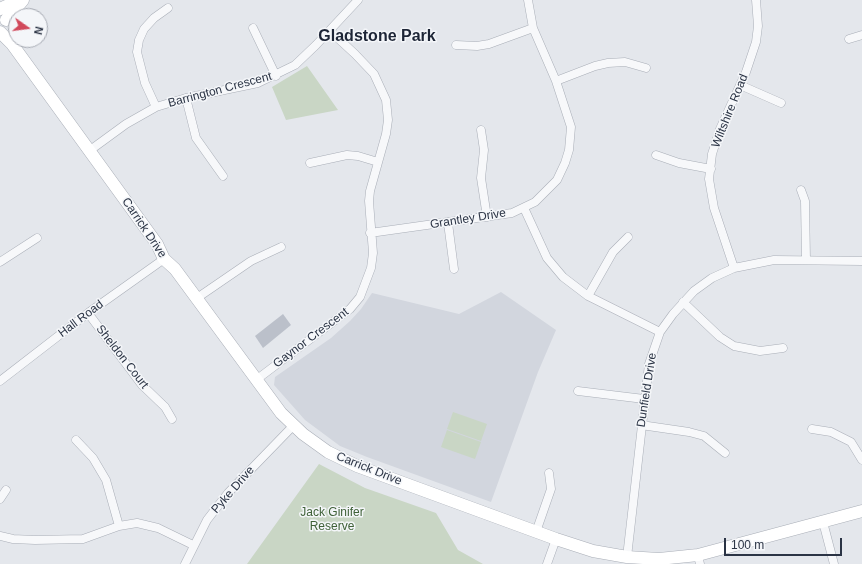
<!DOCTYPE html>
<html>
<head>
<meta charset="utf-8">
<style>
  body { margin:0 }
  #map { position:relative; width:862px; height:564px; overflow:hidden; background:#e4e7ec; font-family:Helvetica,sans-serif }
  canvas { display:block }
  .north { position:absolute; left:8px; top:8px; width:40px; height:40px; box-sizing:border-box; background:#f4f6f9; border:1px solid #a4a8b1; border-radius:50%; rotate:104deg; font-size:11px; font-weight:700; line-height:16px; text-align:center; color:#2b3445 }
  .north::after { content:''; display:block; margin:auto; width:14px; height:18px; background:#d1495b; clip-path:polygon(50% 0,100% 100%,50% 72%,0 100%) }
  .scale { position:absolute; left:724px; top:538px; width:118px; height:18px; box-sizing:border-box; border:2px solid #2b3445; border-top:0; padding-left:5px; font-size:12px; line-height:14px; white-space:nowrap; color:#2b3445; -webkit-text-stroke:3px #f4f6f9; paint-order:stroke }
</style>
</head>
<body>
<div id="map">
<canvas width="862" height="564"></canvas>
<div class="north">N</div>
<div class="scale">100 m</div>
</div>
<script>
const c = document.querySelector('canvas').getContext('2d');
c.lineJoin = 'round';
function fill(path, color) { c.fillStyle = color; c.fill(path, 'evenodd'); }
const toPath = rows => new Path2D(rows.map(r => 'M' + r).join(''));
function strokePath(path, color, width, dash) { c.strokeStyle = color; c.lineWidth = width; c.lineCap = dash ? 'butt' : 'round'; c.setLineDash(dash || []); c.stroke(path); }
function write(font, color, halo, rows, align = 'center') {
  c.font = font + ' Helvetica,sans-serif'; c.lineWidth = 3; c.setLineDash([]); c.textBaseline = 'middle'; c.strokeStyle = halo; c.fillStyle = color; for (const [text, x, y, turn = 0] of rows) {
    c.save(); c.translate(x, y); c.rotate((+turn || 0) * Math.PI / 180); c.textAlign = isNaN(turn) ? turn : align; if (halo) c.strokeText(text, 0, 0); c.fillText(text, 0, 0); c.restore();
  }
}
const built = toPath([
  [501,292,556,330,538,372,491,502,367,457,340,446,305,420,274,385,275,377,331,338,350,321,361,309,372,293,459,314]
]);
const green = toPath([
  [307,66,338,110,286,120,272,87],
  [453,412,487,424,481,441,447,429],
  [447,430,481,442,475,459,441,447],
  [319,464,365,488,436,513,458,550,483,564,247,564]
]);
const building = toPath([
  [283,314,291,325,263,348,255,336]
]);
const street = toPath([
  [253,28,276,76],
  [849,39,862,35],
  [456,45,477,46,489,44,533,28],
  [556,81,595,66,608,63,625,62,646,68],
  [740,85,781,103],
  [186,98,196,138,223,176],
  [156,107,145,83,137,52,139,40,144,29,154,18,168,8],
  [481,130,484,150,481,178,487,217],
  [89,151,126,124,156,107,186,98,258,83,295,65,316,45,358,0],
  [656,155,679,163,711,169],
  [310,163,347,155,358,156,378,162],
  [801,190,805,201,806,260],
  [524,208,547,258,563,277,588,296,660,332],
  [448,223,454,269],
  [370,233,512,213,535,202,557,180,565,163,569,150,571,127,556,81,533,28,528,0],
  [0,262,37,238],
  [734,268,714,208,709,179,712,154,720,129,746,72,756,42,758,26,756,0],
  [588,296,613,252,628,237],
  [197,298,251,261,281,247],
  [683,302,720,337,734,346,760,351,783,348],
  [88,313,142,385,165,407,172,419],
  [256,380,350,309,360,297,371,268,373,253,369,201,370,191,386,134,388,120,386,100,374,74,355,54,330,31],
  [0,381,88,313,164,259],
  [578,391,644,399],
  [641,425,689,432,704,436,725,453],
  [812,429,831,432,851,442,862,460],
  [76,440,93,458,106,480,119,526],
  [0,499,6,490],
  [823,522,834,564],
  [536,532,551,489,549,473],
  [0,536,13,539,35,540,83,539,119,526,137,523,158,528,193,545],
  [698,555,700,564],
  [627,557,649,364,660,332,673,314,694,291,712,278,734,268,774,260,862,261],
  [185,564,207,520,228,493,293,426],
  [547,564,556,539]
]);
const secondary = toPath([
  [0,9,19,0],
  [6,20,23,0],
  [0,32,12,44,157,244,164,259,175,269,281,413,303,434,328,452,357,466,556,539,593,551,627,557,659,559,698,555,862,511]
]);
const streetNames = [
  ["Barrington Crescent",220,90,-15],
  ["Wiltshire Road",730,111,-68],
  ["Grantley Drive",468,219,-9],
  ["Carrick Drive",144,228,56],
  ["Hall Road",81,319,-37],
  ["Gaynor Crescent",311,338,-37],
  ["Sheldon Court",122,357,52],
  ["Dunfield Drive",647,390,-81],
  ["Carrick Drive",369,469,22],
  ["Pyke Drive",233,490,-49]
];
const parkNames = [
  ["Jack Ginifer",332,513],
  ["Reserve",332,527]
];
const districtNames = [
  ["Gladstone Park",377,37]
];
fill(built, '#d2d6de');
fill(green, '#c9d6c5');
fill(building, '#bbc0ca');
strokePath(street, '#a9aeb7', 9);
strokePath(secondary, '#a9aeb7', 13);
strokePath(street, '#f7f8fa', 8);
strokePath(secondary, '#fff', 12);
write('12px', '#2b3445', '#f4f6f9', streetNames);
write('12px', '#3f6138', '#f4f6f9', parkNames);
write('bold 16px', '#1d2536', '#f4f6f9', districtNames);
</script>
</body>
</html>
